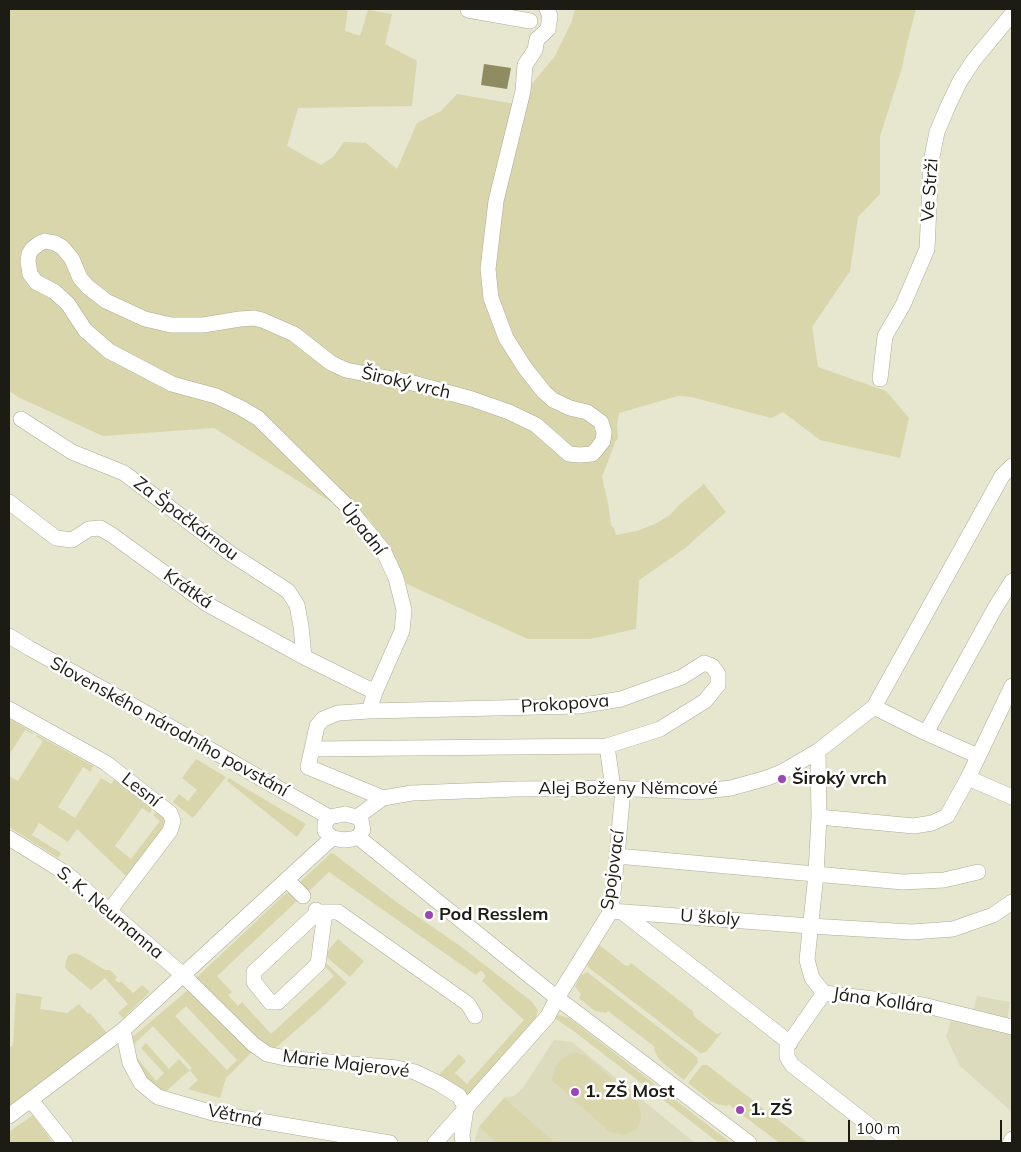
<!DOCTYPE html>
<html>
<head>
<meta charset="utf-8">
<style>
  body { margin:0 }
  #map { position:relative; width:1021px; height:1152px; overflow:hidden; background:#e7e6ce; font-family:Mulish,sans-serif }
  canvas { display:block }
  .frame { position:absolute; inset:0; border:10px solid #1d1c14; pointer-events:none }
  .scale { position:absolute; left:848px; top:1120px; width:154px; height:22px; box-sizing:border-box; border:2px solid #1d1c14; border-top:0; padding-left:6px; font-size:15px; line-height:18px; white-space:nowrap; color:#1d1c14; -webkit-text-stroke:4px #fff; paint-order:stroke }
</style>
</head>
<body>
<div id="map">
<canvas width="1021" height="1152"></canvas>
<div class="frame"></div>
<div class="scale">100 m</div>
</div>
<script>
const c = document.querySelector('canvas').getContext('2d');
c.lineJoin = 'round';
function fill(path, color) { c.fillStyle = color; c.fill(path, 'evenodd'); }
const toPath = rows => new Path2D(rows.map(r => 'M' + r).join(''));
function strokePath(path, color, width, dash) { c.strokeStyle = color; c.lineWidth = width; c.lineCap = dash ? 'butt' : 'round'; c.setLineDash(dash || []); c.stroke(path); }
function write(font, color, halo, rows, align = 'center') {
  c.font = font + ' Mulish,sans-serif'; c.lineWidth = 5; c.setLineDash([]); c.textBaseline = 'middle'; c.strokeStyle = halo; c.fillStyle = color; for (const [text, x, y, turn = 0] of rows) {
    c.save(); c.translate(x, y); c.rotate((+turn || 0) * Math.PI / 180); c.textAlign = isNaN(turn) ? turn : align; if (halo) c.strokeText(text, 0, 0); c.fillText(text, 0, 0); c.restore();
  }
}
const built = toPath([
  [977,996,1010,1002,1007,1021,1012,1023,1012,1112,960,1066,946,1036,955,1009,973,1011],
  [554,1040,572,1042,695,1143,474,1143,479,1127,504,1098,514,1096,523,1088]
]);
const green = toPath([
  [9,9,348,9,345,31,360,36,368,10,392,14,385,44,417,61,412,106,298,108,287,146,321,165,333,157,344,142,366,143,397,169,417,123,441,111,457,94,515,104,555,56,572,21,575,9,916,9,907,43,902,68,880,136,880,194,858,217,850,271,812,327,818,367,886,391,909,418,900,458,820,440,783,412,771,418,692,397,678,396,619,413,617,425,618,439,616,440,602,477,608,503,611,525,614,528,616,535,637,531,655,524,670,515,679,505,704,484,726,512,684,549,639,580,636,629,590,639,528,639,407,584,391,550,369,519,328,500,214,428,103,436,20,398,9,391],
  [9,718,33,733,33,734,25,730,9,755],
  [37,735,93,766,91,772,83,767,58,807,75,818,101,778,111,784,115,779,152,808,150,813,142,808,115,846,131,859,160,821,153,815,155,813,157,812,163,816,166,821,164,827,127,877,77,829,68,842,39,823,32,835,61,853,58,858,9,827,9,776,18,781,43,741,36,736],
  [196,759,226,777,193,818,173,802,179,794,188,801,197,790,182,778],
  [229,778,245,788,306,824,297,837,227,781],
  [331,853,334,854,395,901,463,948,531,1001,538,1010,536,1018,468,1097,436,1078,459,1054,466,1061,455,1073,467,1084,524,1020,482,981,486,976,482,971,480,971,476,975,329,872,308,892,300,882],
  [291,891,299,899,217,976,232,992,228,995,238,1006,242,1002,271,1034,334,976,323,964,325,962,347,983,318,1011,272,1051,194,980,283,896],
  [338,939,364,961,350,977,324,955],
  [598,944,626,966,630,965,631,963,694,1012,693,1014,695,1017,714,1032,717,1034,722,1032,706,1052,700,1053,588,967,586,962],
  [74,953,80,955,105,970,110,970,117,977,115,980,119,983,121,981,133,993,142,985,150,992,123,1018,118,1013,128,1004,105,978,91,990,68,971,65,967,66,961,68,956],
  [587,972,697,1057,698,1062,684,1080,664,1064,658,1058,654,1049,655,1047,608,1011,606,1013,595,1011,579,998,581,994,575,987,580,976],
  [188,990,255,1053,251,1053,226,1078,220,1098,188,1089,198,1080,190,1070,163,1094,162,1094,149,1085,140,1075,133,1064,129,1045,129,1040],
  [186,1006,237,1060,227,1070,175,1016],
  [153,1026,192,1068,189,1070,179,1059,169,1069,146,1043,141,1048,164,1073,156,1081,133,1053,133,1045],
  [16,993,42,997,40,1009,67,1013,79,1004,88,1014,90,1013,107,1033,78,1057,9,1107,9,1048,13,1045],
  [559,1015,569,1018,731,1143,719,1143,575,1032,553,1017],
  [577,1053,585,1055,637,1101,641,1113,640,1122,636,1130,624,1135,610,1132,552,1080,555,1068,561,1060,569,1054],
  [702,1065,707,1065,808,1143,776,1143,777,1141,728,1104,727,1106,717,1104,711,1101,688,1083],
  [504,1098,555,1143,498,1143,479,1127],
  [33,1115,53,1143,9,1143,9,1132]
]);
const water = toPath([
  [484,64,511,68,507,89,481,85]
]);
const minor = toPath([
  [468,10,530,21],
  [880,379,885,336,903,305,927,249,931,162,937,132,948,106,960,81,974,60,1012,14],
  [21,419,72,452,124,473,231,554,288,591,297,605,301,626,304,657],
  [9,502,56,538,72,540,89,529,100,528,112,535,207,604,304,657,375,692],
  [9,636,29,648,116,696,329,817],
  [874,707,926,733,978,756],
  [9,709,106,763,170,813,173,821,170,831,110,910],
  [369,711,375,692,402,631,404,610,396,578,383,550,346,505,258,418,241,408,216,396,172,384,109,351,85,330,68,304,55,292,36,282,30,274,28,261,29,254,32,249,40,243,45,241,55,243,62,247,72,259,80,278,88,287,106,301,145,319,171,325,203,325,240,319,254,318,262,320,294,334,331,363,346,370,413,383,472,399,509,412,536,425,569,454,580,455,592,454,596,450,603,441,604,432,601,422,587,412,570,408,553,400,544,392,525,368,506,338,491,298,488,269,496,201,523,91,525,65,535,50,537,39,542,35,548,29,550,16,547,9],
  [926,733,995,608,1012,581],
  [607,746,613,788],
  [312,749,607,746,660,729,705,701,718,685,718,674,712,666,704,663,682,677,621,699,579,706,369,711,338,713,323,719,317,726,312,749,308,767,383,798],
  [818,751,819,817,816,874,807,960,812,978,824,993,923,1005,1012,1027],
  [968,778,1012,797],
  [345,814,357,817,361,820,363,830,358,837,352,839,344,840,332,838,325,831,325,824,329,817,345,814],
  [357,817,383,798,412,793,516,789,613,788,697,792,731,788,767,778,782,772,818,751,874,707,1002,476,1012,466],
  [819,817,914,826,932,823,947,816,968,778,1012,686],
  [358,837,557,998,749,1143],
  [9,838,67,874,183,975,253,1044,267,1054,285,1058,397,1068,415,1072,438,1083,459,1096,466,1109],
  [617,856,903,882,944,880,978,872],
  [287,880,303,896],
  [316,910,318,912,338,912,468,1004,475,1016],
  [611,911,810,926,912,932,953,929,993,915,1012,902],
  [318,912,254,972,254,982,270,1002,278,1002,318,964,325,912],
  [622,912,790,1043],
  [824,993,787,1046,787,1057,792,1065,892,1143],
  [123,1030,130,1063,141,1083,158,1097,213,1113,390,1143],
  [31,1100,65,1143],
  [9,1116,123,1030,332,838],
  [435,1143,548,1016,557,998,611,911,617,856,623,789],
  [463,1143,462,1135,466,1109],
  [1010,1143,1012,1139]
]);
const markers = [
  [782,779,5,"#9a46b4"],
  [429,915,5,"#9a46b4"],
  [575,1092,5,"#9a46b4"],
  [740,1110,5,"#9a46b4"]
];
const streetNames = [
  ["Ve Strži",930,190,-86],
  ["Široký vrch",406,383,13],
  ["Za Špačkárnou",186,519,37],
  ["Úpadní",363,529,52],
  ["Krátká",188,589,35],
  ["Prokopova",565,704,-4],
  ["Slovenského národního povstání",169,727,29],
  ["Alej Boženy Němcové",628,789],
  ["Lesní",141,790,38],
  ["Spojovací",613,870,-82],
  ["S. K. Neumanna",110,913,40],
  ["U školy",710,918,4],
  ["Jána Kollára",883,1001,8],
  ["Marie Majerové",346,1064,7],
  ["Větrná",235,1116,11]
];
const poiNames = [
  ["Široký vrch",792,779],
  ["Pod Resslem",439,915],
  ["1. ZŠ Most",585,1092],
  ["1. ZŠ",750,1110]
];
fill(built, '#dddbbd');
fill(green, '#d9d6ab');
fill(water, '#908c62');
strokePath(minor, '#adac96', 16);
strokePath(minor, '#fff', 15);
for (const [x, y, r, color] of markers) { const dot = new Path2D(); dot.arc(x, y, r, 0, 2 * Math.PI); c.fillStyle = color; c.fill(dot); strokePath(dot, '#fff', 2); }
write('18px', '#1d1c14', '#fff', streetNames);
write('bold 18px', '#1d1c14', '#fff', poiNames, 'left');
</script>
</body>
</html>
